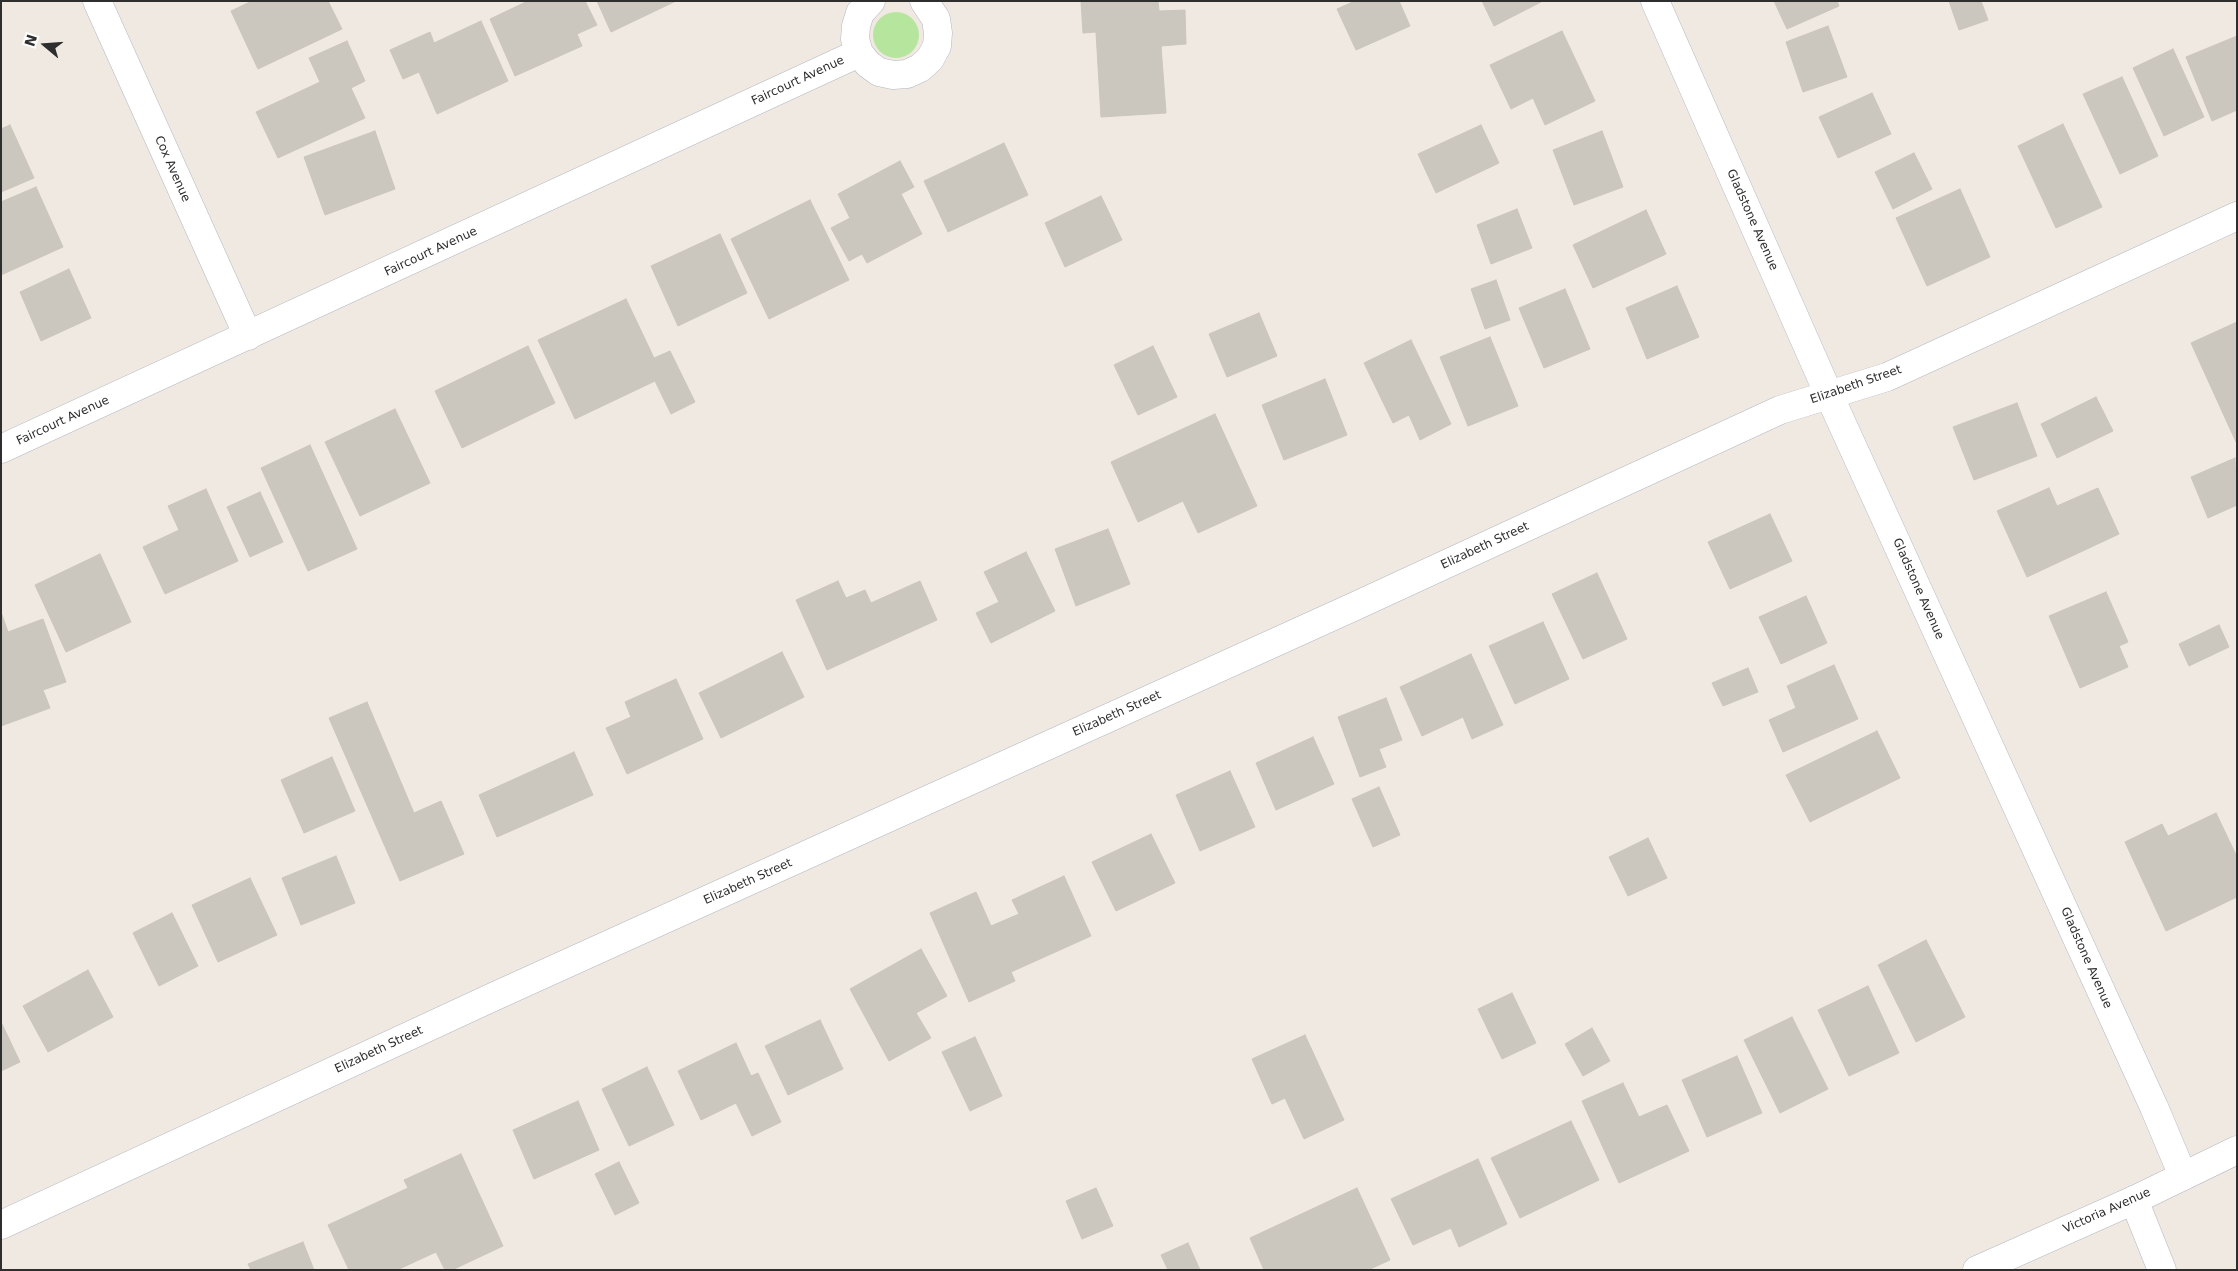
<!DOCTYPE html>
<html>
<head>
<meta charset="utf-8">
<style>
  body { margin:0 }
  #map { position:relative; width:2238px; height:1271px; overflow:hidden; background:#efe9e1; font-family:"DejaVu Sans",sans-serif }
  canvas { display:block }
  .frame { position:absolute; inset:0; border:2px solid #2e2e2e; pointer-events:none }
  .north { position:absolute; left:20px; top:20px; width:50px; height:50px; -webkit-text-stroke:4px #fff; paint-order:stroke; rotate:288deg; font-size:14px; font-weight:700; line-height:20px; text-align:center; color:#2e2e2e }
  .north::after { content:''; display:block; margin:auto; width:18px; height:22px; background:#2e2e2e; clip-path:polygon(50% 0,100% 100%,50% 72%,0 100%) }
</style>
</head>
<body>
<div id="map">
<canvas width="2238" height="1271"></canvas>
<div class="frame"></div>
<div class="north">N</div>
</div>
<script>
const c = document.querySelector('canvas').getContext('2d');
c.lineJoin = 'round';
function fill(path, color) { c.fillStyle = color; c.fill(path, 'evenodd'); }
const toPath = rows => new Path2D(rows.map(r => 'M' + r).join(''));
function strokePath(path, color, width, dash) { c.strokeStyle = color; c.lineWidth = width; c.lineCap = dash ? 'butt' : 'round'; c.setLineDash(dash || []); c.stroke(path); }
function write(font, color, halo, rows, align = 'center') {
  c.font = font + ' "DejaVu Sans",sans-serif'; c.lineWidth = 5; c.setLineDash([]); c.textBaseline = 'middle'; c.strokeStyle = halo; c.fillStyle = color; for (const [text, x, y, turn = 0] of rows) {
    c.save(); c.translate(x, y); c.rotate((+turn || 0) * Math.PI / 180); c.textAlign = isNaN(turn) ? turn : align; if (halo) c.strokeText(text, 0, 0); c.fillText(text, 0, 0); c.restore();
  }
}
const green = toPath([
  '873 35a23 23 0 1 1 46 0a23 23 0 1 1-46 0Z'
]);
const building = toPath([
  [252,1,328,1,342,29,258,69,231,11,252,1],
  [528,1,585,1,597,25,577,34,582,46,515,76,490,19,528,1],
  [597,1,676,1,611,32,597,1],
  [1081,1,1158,1,1159,11,1185,10,1186,44,1161,46,1166,113,1101,117,1096,32,1083,33,1081,1],
  [1355,1,1399,1,1410,26,1356,50,1337,9,1355,1],
  [1482,1,1541,1,1541,2,1494,26,1482,1],
  [1774,1,1837,1,1839,6,1787,29,1774,1],
  [1949,1,1981,1,1988,20,1959,30,1949,1],
  [481,21,508,81,437,114,419,72,403,79,390,50,430,32,434,43,481,21],
  [1828,26,1847,77,1803,92,1786,42,1828,26],
  [1562,31,1595,101,1545,125,1533,98,1511,109,1490,65,1562,31],
  [2237,36,2237,110,2212,121,2186,57,2237,36],
  [347,41,365,81,351,88,365,118,278,158,256,112,320,82,309,58,347,41],
  [2173,49,2204,117,2164,136,2133,68,2173,49],
  [2122,77,2158,156,2120,174,2083,94,2122,77],
  [1872,93,1891,134,1838,158,1819,117,1872,93],
  [2063,124,2102,207,2056,228,2018,146,2063,124],
  [10,125,34,178,1,192,1,129,10,125],
  [1481,125,1499,163,1436,193,1418,154,1481,125],
  [375,131,395,189,325,215,304,157,375,131],
  [1602,131,1623,187,1574,205,1553,150,1602,131],
  [1004,143,1028,195,948,232,924,181,1004,143],
  [1914,153,1932,189,1893,209,1875,172,1914,153],
  [900,161,914,187,901,194,922,234,867,263,862,254,849,261,831,228,850,218,838,194,900,161],
  [36,187,63,247,1,275,1,202,36,187],
  [1960,189,1990,257,1927,286,1896,218,1960,189],
  [1101,196,1122,240,1065,267,1045,223,1101,196],
  [810,200,849,280,769,319,731,239,810,200],
  [1517,209,1532,248,1491,264,1477,225,1517,209],
  [1646,210,1666,254,1593,288,1573,245,1646,210],
  [720,234,747,293,678,326,651,266,720,234],
  [69,269,91,318,41,341,20,292,69,269],
  [1496,280,1510,320,1485,329,1471,289,1496,280],
  [1677,286,1699,337,1647,359,1626,308,1677,286],
  [1565,289,1590,349,1544,368,1519,308,1565,289],
  [626,299,654,358,670,351,695,402,671,414,655,381,575,419,538,340,626,299],
  [1259,313,1277,356,1227,377,1209,334,1259,313],
  [2237,322,2237,442,2236,442,2191,343,2237,322],
  [1490,337,1518,406,1468,426,1440,357,1490,337],
  [1411,340,1451,424,1420,440,1409,415,1393,423,1364,363,1411,340],
  [528,346,555,403,462,448,435,391,528,346],
  [1153,346,1177,397,1138,415,1114,365,1153,346],
  [1325,379,1347,435,1284,460,1262,405,1325,379],
  [2096,397,2113,431,2057,458,2041,424,2096,397],
  [2017,403,2037,456,1974,480,1953,427,2017,403],
  [395,409,430,483,360,516,325,442,395,409],
  [1215,414,1257,506,1198,533,1183,501,1138,522,1111,462,1215,414],
  [310,445,357,549,308,571,261,468,310,445],
  [2235,458,2237,505,2208,518,2191,477,2235,458],
  [2049,488,2057,506,2098,488,2119,534,2027,577,1997,511,2049,488],
  [206,489,238,561,165,594,143,547,179,530,168,506,206,489],
  [260,492,283,542,250,557,227,507,260,492],
  [1770,514,1792,561,1730,589,1708,542,1770,514],
  [1108,529,1130,584,1076,606,1055,549,1108,529],
  [1026,552,1055,611,991,643,976,613,999,602,984,572,1026,552],
  [100,554,131,622,66,652,35,585,100,554],
  [1597,573,1627,639,1583,659,1552,594,1597,573],
  [838,581,846,598,865,590,871,603,920,581,937,620,827,670,796,600,838,581],
  [2106,592,2128,642,2119,646,2128,667,2080,688,2049,616,2106,592],
  [1806,596,1827,643,1781,664,1759,617,1806,596],
  [1,612,8,632,43,619,66,682,43,690,50,708,1,726,1,612],
  [1543,622,1569,679,1515,704,1489,646,1543,622],
  [2219,625,2229,647,2189,666,2179,644,2219,625],
  [782,652,804,697,721,738,699,693,782,652],
  [1471,654,1503,725,1472,739,1463,717,1422,736,1400,687,1471,654],
  [1834,665,1858,719,1783,752,1769,720,1796,708,1787,686,1834,665],
  [1748,668,1758,692,1723,706,1712,683,1748,668],
  [676,679,703,739,627,774,606,728,631,717,625,702,676,679],
  [1386,698,1402,740,1379,749,1386,767,1360,777,1338,717,1386,698],
  [367,702,414,813,441,801,464,854,400,881,329,718,367,702],
  [1877,731,1900,778,1810,822,1786,775,1877,731],
  [1313,737,1334,784,1276,810,1256,763,1313,737],
  [574,752,593,795,497,837,479,795,574,752],
  [332,757,355,811,304,833,281,780,332,757],
  [1230,771,1255,827,1200,851,1176,795,1230,771],
  [1379,787,1400,835,1373,847,1352,799,1379,787],
  [2216,813,2237,857,2237,897,2166,931,2125,842,2162,824,2168,836,2216,813],
  [1151,834,1175,883,1116,911,1092,862,1151,834],
  [1648,838,1667,878,1628,896,1609,857,1648,838],
  [336,856,355,903,301,925,282,878,336,856],
  [1064,876,1091,936,1011,972,1015,981,969,1002,930,913,976,892,991,926,1019,914,1012,900,1064,876],
  [250,878,277,935,218,962,192,905,250,878],
  [172,913,198,966,159,986,133,933,172,913],
  [1926,940,1965,1017,1916,1042,1878,965,1926,940],
  [921,949,947,996,916,1013,931,1038,889,1061,850,989,921,949],
  [88,970,113,1017,48,1052,23,1006,88,970],
  [1868,986,1899,1053,1849,1076,1818,1010,1868,986],
  [1512,993,1536,1043,1502,1059,1478,1009,1512,993],
  [1792,1017,1828,1089,1780,1113,1744,1040,1792,1017],
  [820,1020,843,1069,788,1095,765,1046,820,1020],
  [1,1022,20,1062,1,1071,1,1022],
  [1592,1028,1610,1061,1583,1076,1565,1044,1592,1028],
  [1305,1035,1344,1120,1304,1139,1285,1098,1272,1104,1252,1059,1305,1035],
  [975,1037,1002,1096,970,1111,942,1052,975,1037],
  [736,1043,751,1076,758,1073,781,1122,752,1136,736,1103,701,1120,678,1071,736,1043],
  [1737,1056,1762,1113,1707,1137,1682,1080,1737,1056],
  [647,1067,674,1125,629,1146,602,1089,647,1067],
  [1623,1083,1639,1117,1667,1105,1689,1151,1619,1183,1582,1101,1623,1083],
  [578,1101,599,1150,534,1179,513,1130,578,1101],
  [1571,1121,1599,1180,1520,1218,1491,1158,1571,1121],
  [461,1154,503,1246,452,1270,445,1270,436,1252,397,1270,349,1270,328,1225,408,1188,404,1180,461,1154],
  [1478,1159,1507,1224,1459,1247,1451,1228,1413,1245,1391,1199,1478,1159],
  [619,1162,639,1203,615,1215,595,1174,619,1162],
  [1096,1188,1113,1226,1082,1239,1066,1201,1096,1188],
  [1357,1188,1390,1260,1368,1270,1264,1270,1250,1238,1357,1188],
  [303,1242,314,1270,251,1270,248,1264,303,1242],
  [1188,1243,1200,1270,1168,1270,1161,1255,1188,1243]
]);
const street = toPath([
  [97,1,248,336],
  [871,1,860,13,856,26,855,39,859,53,868,64,879,72,893,75,907,74,920,68,930,59,937,46,938,33,936,19,924,1],
  [1655,1,1829,395,2154,1107,2183,1176],
  [1,449,859,53],
  [2134,1200,2162,1270],
  [1,1225,493,997,1351,608,1780,410,1887,377,2237,216]
]);
const secondary = toPath([
  [1977,1270,2134,1200,2237,1150]
]);
const streetNames = [
  ["Faircourt Avenue",798,81,-25],
  ["Cox Avenue",172,169,66],
  ["Gladstone Avenue",1752,220,66],
  ["Faircourt Avenue",431,252,-25],
  ["Elizabeth Street",1856,385,-19],
  ["Faircourt Avenue",63,421,-25],
  ["Elizabeth Street",1485,546,-25],
  ["Gladstone Avenue",1918,589,66],
  ["Elizabeth Street",1117,714,-24],
  ["Elizabeth Street",748,882,-24],
  ["Gladstone Avenue",2086,958,66],
  ["Elizabeth Street",379,1050,-25],
  ["Victoria Avenue",2107,1211,-24]
];
fill(green, '#b6e59e');
fill(building, '#cbc7bf');
strokePath(building, '#cbc5ba', 1);
strokePath(street, '#b4b7c1', 29);
strokePath(secondary, '#b4b7c1', 29);
strokePath(street, '#fff', 28);
strokePath(secondary, '#fff', 28);
write('12px', '#2e2e2e', '#fff', streetNames);
</script>
</body>
</html>
